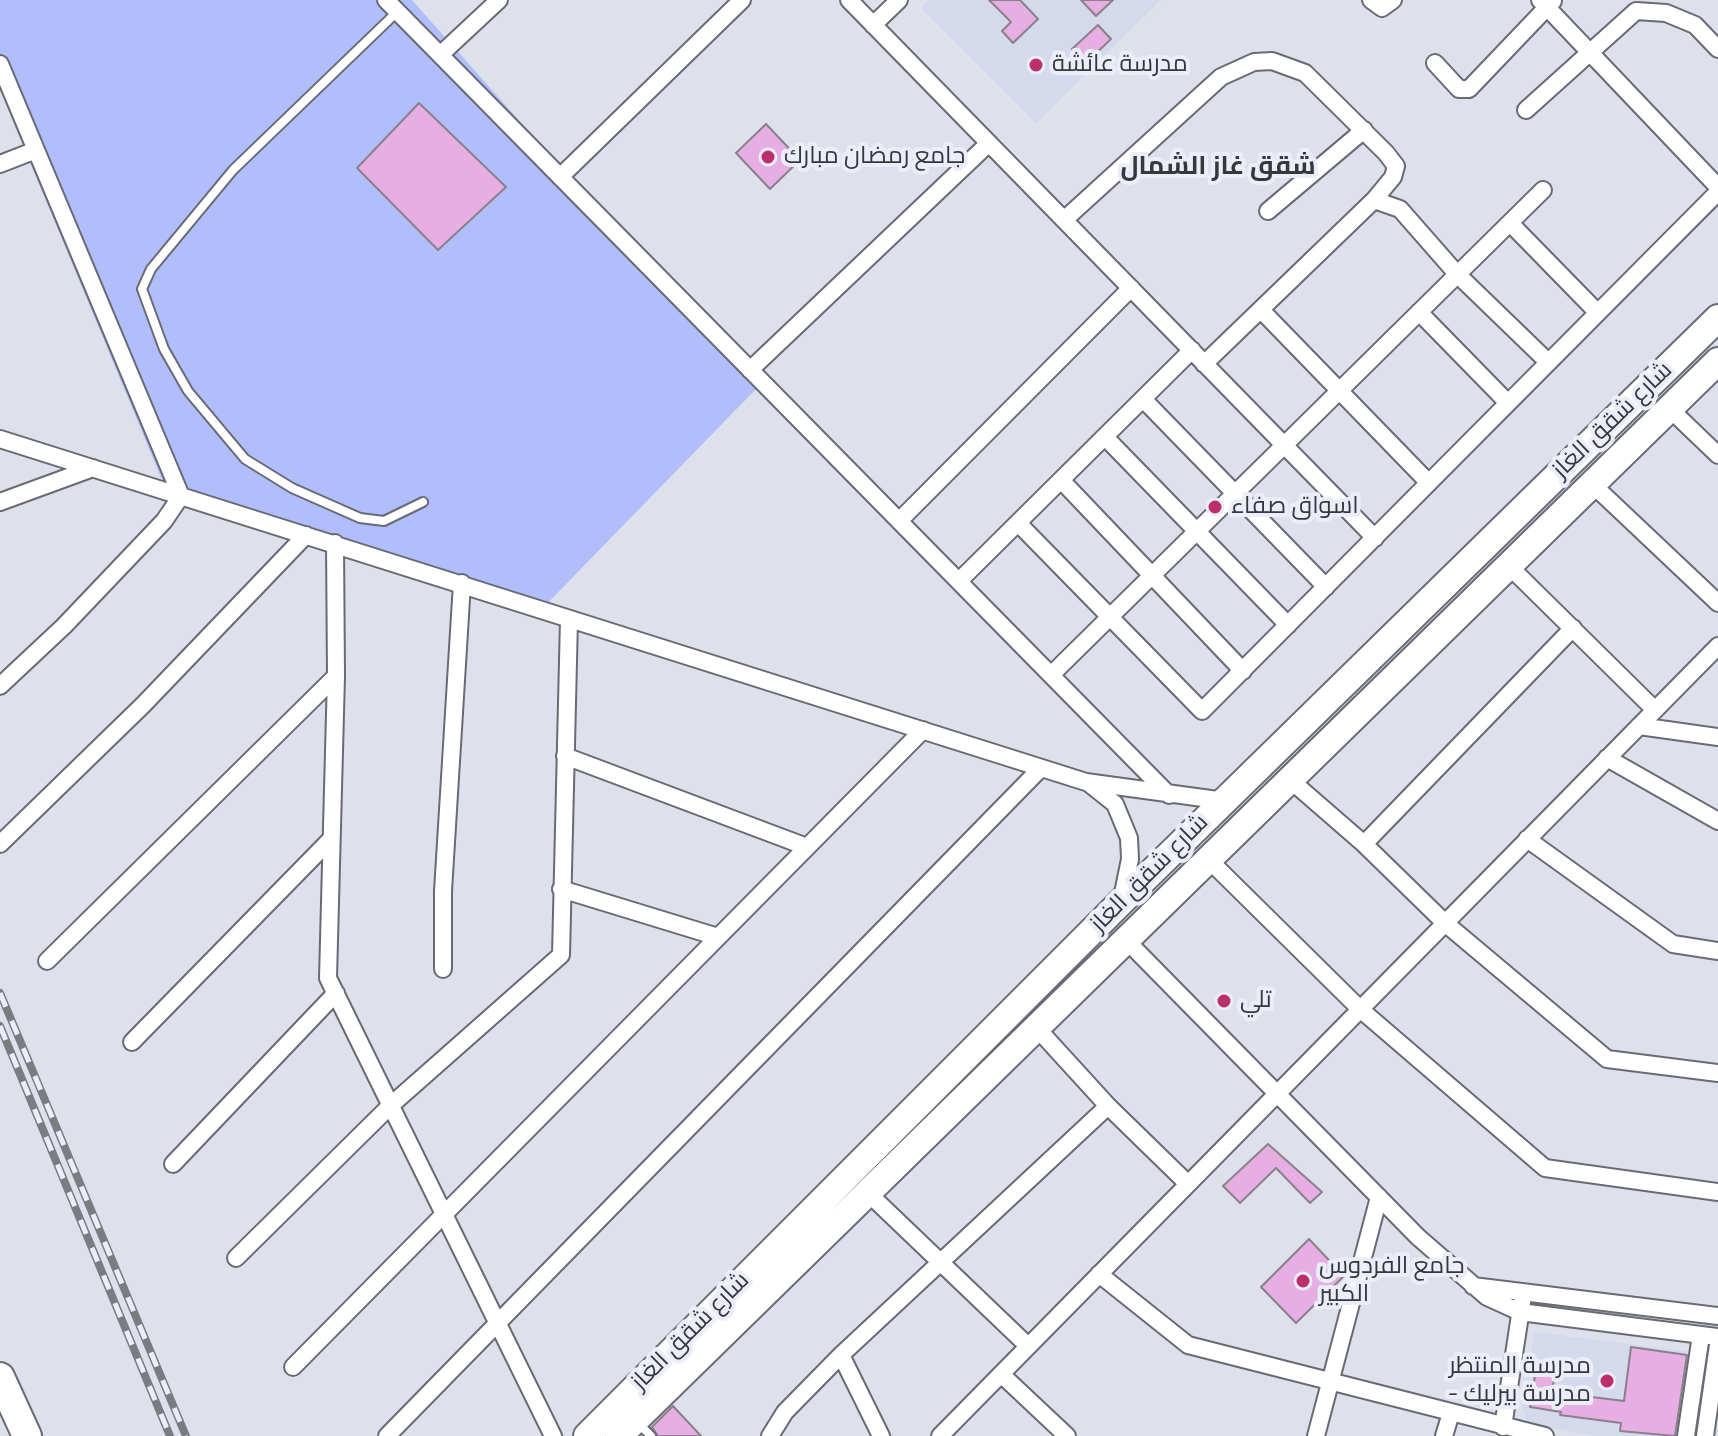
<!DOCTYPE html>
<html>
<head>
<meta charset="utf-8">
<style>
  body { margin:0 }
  canvas { display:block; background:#dee1eb }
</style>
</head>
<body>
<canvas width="1718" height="1436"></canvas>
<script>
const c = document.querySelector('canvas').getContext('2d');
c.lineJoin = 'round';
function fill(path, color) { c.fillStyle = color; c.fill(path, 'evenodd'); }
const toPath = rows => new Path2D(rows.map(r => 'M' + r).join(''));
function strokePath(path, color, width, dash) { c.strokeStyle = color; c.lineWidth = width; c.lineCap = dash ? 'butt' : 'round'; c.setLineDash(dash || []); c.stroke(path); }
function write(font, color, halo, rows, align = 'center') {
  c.font = font + ' "Titillium Web",Cairo,sans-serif'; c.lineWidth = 8; c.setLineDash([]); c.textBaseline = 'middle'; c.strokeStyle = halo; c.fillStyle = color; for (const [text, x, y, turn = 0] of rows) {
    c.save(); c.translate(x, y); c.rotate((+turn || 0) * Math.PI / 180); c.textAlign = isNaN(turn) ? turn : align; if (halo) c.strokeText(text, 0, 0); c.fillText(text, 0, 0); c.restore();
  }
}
const built = toPath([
  [929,0,1161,0,1036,123,921,8],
  [1534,1332,1691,1352,1679,1436,1594,1436,1528,1423,1523,1410]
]);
const green = toPath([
  [0,0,412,0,757,388,535,616,172,504,0,90]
]);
const building = toPath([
  [989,0,1020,0,1038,19,1013,43,1002,31,1011,22,989,0],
  [1081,0,1113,0,1096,16,1081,0],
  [1098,25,1111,39,1086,63,1072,49,1098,25],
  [419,103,506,187,438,250,357,168,419,103],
  [766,124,800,160,770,189,736,153,766,124],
  [1268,1144,1322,1192,1310,1203,1276,1168,1240,1203,1223,1186,1268,1144],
  [1309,1239,1344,1276,1296,1323,1261,1287,1309,1239],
  [1631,1347,1687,1355,1675,1436,1620,1431,1621,1423,1560,1415,1561,1412,1530,1407,1536,1369,1555,1373,1552,1392,1624,1401,1631,1347],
  [673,1406,701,1436,658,1436,652,1427,673,1406]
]);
const service = toPath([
  [397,12,233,170,151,269,142,289,164,349,188,391,245,459,292,488,360,518,384,521,423,502],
  [638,1423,651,1436]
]);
const minor = toPath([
  [386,0,1169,795],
  [849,0,1375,538],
  [1371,0,1382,8,1393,0],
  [1540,0,1718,187],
  [873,25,899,0],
  [440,55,499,0],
  [1435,63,1459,89,1469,89,1553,1],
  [0,64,181,496,164,521,64,626,0,686],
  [1526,110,1636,11,1666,13,1695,25,1718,49],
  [0,164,36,150],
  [560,177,742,0],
  [1268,211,1364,130],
  [1064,220,1221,77,1254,62,1272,61,1305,73,1386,153,1396,166,1393,177,1374,200],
  [1510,223,1597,312],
  [1262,311,1429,483],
  [1419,312,1508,403],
  [1204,364,1374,200,1400,209,1457,274,1548,362],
  [750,370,989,143],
  [1143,399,1326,587],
  [1670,409,1718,455],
  [1105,437,1288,625],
  [0,439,1086,782,1225,801],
  [1061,480,1243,671],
  [1591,483,1718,603],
  [0,502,93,468],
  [899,521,1131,288],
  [1018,523,1202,711,1718,192],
  [335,543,336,676,328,978,553,1436],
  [1507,564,1655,710],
  [959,581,1192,350],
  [1573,628,1364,844,1445,923,1607,1059,1718,1073],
  [1051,675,1543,190],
  [1639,726,1718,737],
  [565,756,807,847],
  [1607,758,1718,821],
  [1288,778,1364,844],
  [1091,785,1115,804,1129,838,1130,859,1122,898],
  [1527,839,1673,944,1718,951],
  [0,844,143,705,306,535],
  [1207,858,1360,1009,1545,1168,1718,1192],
  [561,889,718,937],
  [1124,938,1418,1237,1487,1297,1520,1312,1718,1337],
  [47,961,336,676],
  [443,969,443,891,462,583],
  [1035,1026,1108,1106,1188,1184],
  [132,1042,329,841],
  [173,1164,336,993],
  [866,1191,1028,1346],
  [236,1258,390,1106,561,955,569,619],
  [1099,1274,1188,1345,1545,1436],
  [1473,1286,1718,1316],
  [293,1367,923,730],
  [1001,1374,1067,1436],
  [1503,1427,1522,1302],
  [387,1436,1041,768],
  [770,1436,785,1412,841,1355],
  [881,1436,841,1355,1108,1106],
  [940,1436,1718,646],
  [1316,1436,1379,1197],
  [1444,1436,1451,1413],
  [1686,1436,1701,1335],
  [1705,1436,1718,1345]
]);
const primary = toPath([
  [587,1436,1121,902,1718,318],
  [619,1436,1718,361]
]);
const trunk = toPath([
  [0,1377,27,1436]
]);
const rail = toPath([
  [0,993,186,1436],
  [0,1026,170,1436]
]);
const markers = [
  [1036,65,8,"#bb306b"],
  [768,157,8,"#bb306b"],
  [1215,507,8,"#bb306b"],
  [1224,1001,8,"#bb306b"],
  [1303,1281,8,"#bb306b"],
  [1607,1381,8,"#bb306b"]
];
const poiNames = [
  ["مدرسة عائشة",1052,65],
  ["جامع رمضان مبارك",784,157],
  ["اسواق صفاء",1231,507],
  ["تلي",1240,1001],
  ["جامع الفردوس",1319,1267],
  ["الكبير",1319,1295],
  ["مدرسة المنتظر",1591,1367,"right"],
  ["- مدرسة بيرليك",1591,1395,"right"]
];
const streetNames = [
  ["شارع شقق الغاز",1613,421,-44],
  ["شارع شقق الغاز",1150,874,-45],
  ["شارع شقق الغاز",691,1332,-45]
];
const neighbourhoodNames = [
  ["شقق غاز الشمال",1218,168]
];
fill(built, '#d4d9eb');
fill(green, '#b1befc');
fill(building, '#e6aee3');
strokePath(building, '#8a8189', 2);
strokePath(service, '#686a74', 12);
strokePath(minor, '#686a74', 20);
strokePath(primary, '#686a74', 30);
strokePath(trunk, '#686a74', 32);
strokePath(service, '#fff', 8);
strokePath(minor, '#fff', 16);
strokePath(primary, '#fff', 26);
strokePath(trunk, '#fff', 28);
strokePath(rail, '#7a7c82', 8);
strokePath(rail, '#ebeef9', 5, [15]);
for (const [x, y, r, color] of markers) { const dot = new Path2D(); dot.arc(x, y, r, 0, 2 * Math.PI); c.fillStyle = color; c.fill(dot); strokePath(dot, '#ebeef9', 3); }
write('24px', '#37383c', '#ebeef9', poiNames, 'left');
write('24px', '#37383c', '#ebeef9', streetNames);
write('bold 26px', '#37383c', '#ebeef9', neighbourhoodNames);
</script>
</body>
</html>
